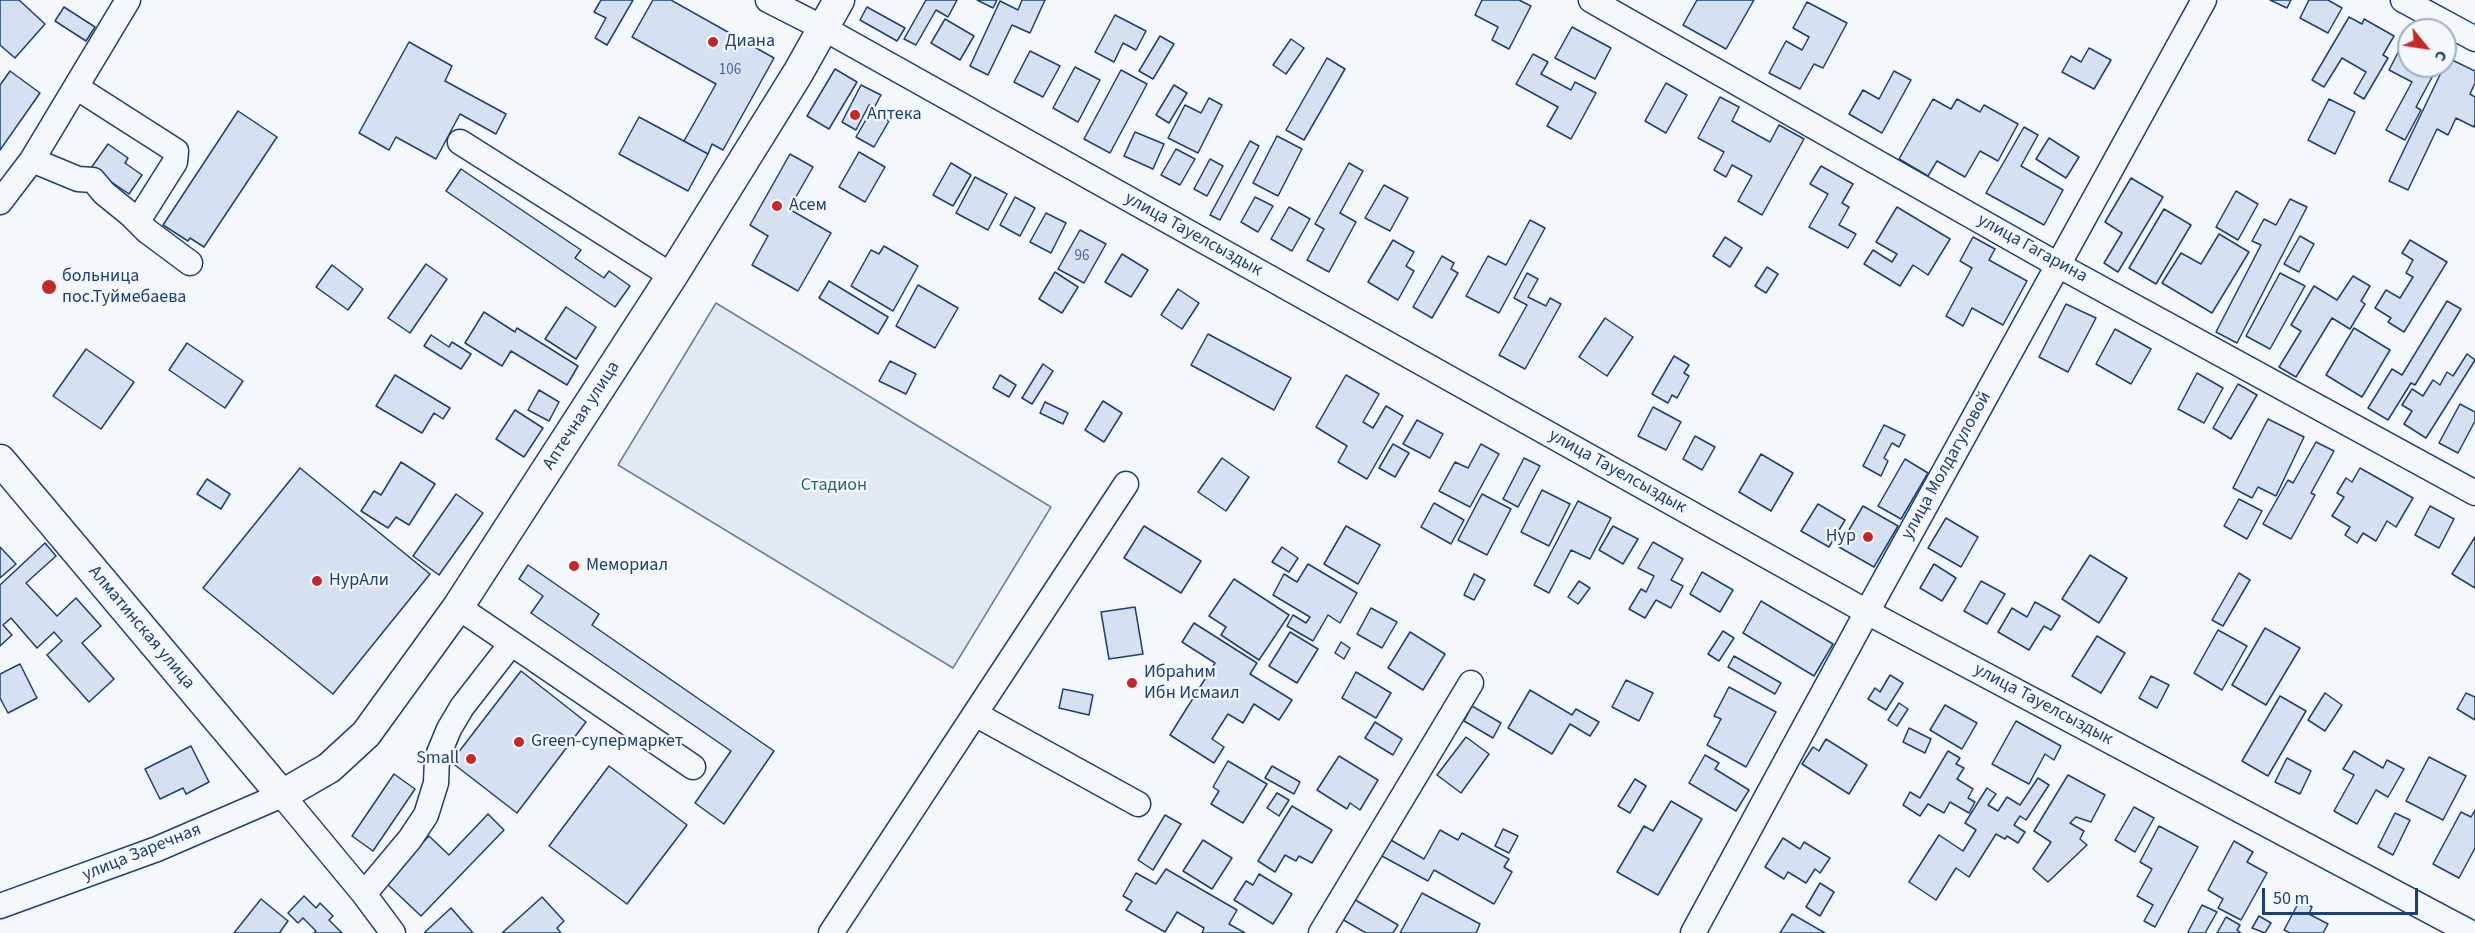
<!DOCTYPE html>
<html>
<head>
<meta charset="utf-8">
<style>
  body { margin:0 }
  #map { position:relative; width:2475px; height:933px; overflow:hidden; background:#f4f7fb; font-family:"Source Sans 3",sans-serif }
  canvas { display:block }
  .north { position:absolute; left:2397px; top:18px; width:60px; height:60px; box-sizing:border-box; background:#f4f7fb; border:2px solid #9eadc5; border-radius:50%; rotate:120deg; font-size:16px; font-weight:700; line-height:24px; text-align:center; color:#1d3f73 }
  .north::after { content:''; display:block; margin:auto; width:21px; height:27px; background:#c62828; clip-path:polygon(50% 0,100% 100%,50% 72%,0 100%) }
  .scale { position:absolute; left:2262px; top:888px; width:156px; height:27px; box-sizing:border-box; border:3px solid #1d3f73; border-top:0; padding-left:8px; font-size:18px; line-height:21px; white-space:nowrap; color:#1d3f73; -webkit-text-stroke:4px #f4f7fb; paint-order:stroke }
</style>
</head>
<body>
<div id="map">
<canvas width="2475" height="933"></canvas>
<div class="north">С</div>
<div class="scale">50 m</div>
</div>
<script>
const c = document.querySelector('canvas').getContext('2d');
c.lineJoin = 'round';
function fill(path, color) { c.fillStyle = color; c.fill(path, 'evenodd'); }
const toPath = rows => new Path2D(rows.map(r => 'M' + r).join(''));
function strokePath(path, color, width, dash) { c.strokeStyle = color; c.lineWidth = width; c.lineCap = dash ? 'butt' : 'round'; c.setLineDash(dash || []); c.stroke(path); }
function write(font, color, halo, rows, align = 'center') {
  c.font = font + ' "Source Sans 3",sans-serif'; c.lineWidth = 4.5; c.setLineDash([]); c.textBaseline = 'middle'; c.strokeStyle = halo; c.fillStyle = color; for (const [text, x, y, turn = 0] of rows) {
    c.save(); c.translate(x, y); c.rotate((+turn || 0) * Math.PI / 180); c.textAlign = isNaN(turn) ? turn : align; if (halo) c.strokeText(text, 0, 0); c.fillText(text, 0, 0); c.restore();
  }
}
const green = toPath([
  [716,303,1051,507,953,668,618,465,716,303]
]);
const building = toPath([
  [0,0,19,0,45,24,15,58,0,45,0,0],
  [601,0,633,0,607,45,595,38,606,18,594,12,601,0],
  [653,0,671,0,774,58,723,150,712,144,708,154,684,141,716,84,632,37,653,0],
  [926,0,957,0,948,17,936,10,916,45,904,39,926,0],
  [977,0,997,0,993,8,977,0],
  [1022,0,1045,0,1030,33,1012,25,988,75,970,66,1000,1,1018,10,1022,0],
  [1482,0,1519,0,1531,6,1509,49,1492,40,1498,27,1475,15,1482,0],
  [1697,0,1754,0,1726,49,1683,25,1697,0],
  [2270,0,2291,0,2287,8,2270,0],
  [2309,0,2328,0,2342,8,2328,33,2300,18,2309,0],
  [1807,2,1847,23,1823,68,1814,64,1800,89,1769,73,1786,41,1802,50,1809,37,1793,28,1807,2],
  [64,7,95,27,86,41,55,21,64,7],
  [867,7,905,28,897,41,860,20,867,7],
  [1115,15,1146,31,1136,50,1123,43,1114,62,1095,52,1115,15],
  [2349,17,2362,24,2364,19,2394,36,2383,55,2388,58,2364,99,2354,93,2366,72,2342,58,2324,87,2312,80,2349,17],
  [945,19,974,36,960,60,931,43,945,19],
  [1572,27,1611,48,1595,79,1555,58,1572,27],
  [1160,36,1174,44,1153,79,1139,71,1160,36],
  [2406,37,2409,39,2409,66,2438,66,2416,107,2421,110,2405,140,2386,130,2412,82,2389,70,2406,37],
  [1291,39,1304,48,1286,74,1273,65,1291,39],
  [409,42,452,66,445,81,506,114,496,134,460,114,436,159,396,137,389,150,359,133,409,42],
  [2089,48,2111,60,2094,89,2062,72,2071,56,2081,62,2089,48],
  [1030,51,1060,66,1043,97,1014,82,1030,51],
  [1533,54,1548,62,1541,74,1571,90,1575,82,1596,93,1571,139,1547,126,1558,107,1516,84,1533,54],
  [1327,58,1345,69,1304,140,1286,130,1327,58],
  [2448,58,2475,71,2475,83,2470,94,2475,97,2475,123,2474,127,2456,118,2448,135,2437,129,2408,190,2389,181,2448,58],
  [1075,67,1100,80,1078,122,1053,108,1075,67],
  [835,69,857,82,829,129,807,116,835,69],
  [1121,70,1147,84,1110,153,1084,139,1121,70],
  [10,71,40,93,0,150,0,85,10,71],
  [1894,71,1911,80,1882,133,1849,114,1863,90,1879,99,1894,71],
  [1666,83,1687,95,1666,133,1645,121,1666,83],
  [861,85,881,95,874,108,869,105,856,130,842,122,861,85],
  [1174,85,1187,93,1169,123,1156,115,1174,85],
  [1720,97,1739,107,1732,121,1770,142,1779,125,1804,139,1762,215,1738,201,1752,176,1732,165,1726,177,1714,170,1724,152,1698,138,1720,97],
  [1209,98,1222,105,1198,153,1168,138,1185,105,1201,113,1209,98],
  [1933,99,1951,109,1957,99,1980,112,1984,105,2018,124,1998,161,1980,151,1965,177,1937,161,1928,176,1899,159,1933,99],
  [2329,99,2355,112,2335,154,2308,140,2329,99],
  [238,111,277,137,204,247,190,238,188,241,163,225,238,111],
  [871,111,889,121,874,147,856,137,871,111],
  [639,117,708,154,688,191,619,154,639,117],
  [2024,127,2038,135,2021,166,2063,190,2044,225,1986,193,2024,127],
  [1135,132,1164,144,1153,169,1124,156,1135,132],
  [1277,136,1302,149,1278,196,1253,183,1277,136],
  [2049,138,2079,157,2066,178,2036,159,2049,138],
  [1250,141,1259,146,1220,220,1210,215,1250,141],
  [108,144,128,158,125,163,142,175,129,194,91,168,108,144],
  [1176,149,1195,159,1180,185,1161,175,1176,149],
  [859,152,885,167,865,202,839,187,859,152],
  [790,154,813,167,789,209,831,233,798,291,752,265,768,236,750,225,790,154],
  [1210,159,1223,166,1207,196,1194,189,1210,159],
  [951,163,971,175,953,206,933,195,951,163],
  [1349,163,1363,171,1340,213,1356,222,1329,272,1307,260,1324,229,1315,224,1349,163],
  [1821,166,1853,184,1842,203,1849,207,1839,225,1856,234,1848,248,1809,227,1828,194,1810,184,1821,166],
  [461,169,581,250,575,258,604,278,609,271,630,286,615,307,446,191,461,169],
  [975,177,1007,194,988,230,956,213,975,177],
  [2131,178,2163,197,2118,272,2104,263,2122,233,2105,222,2131,178],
  [1384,185,1408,198,1390,231,1365,218,1384,185],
  [2236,191,2258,204,2238,240,2216,227,2236,191],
  [1015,197,1035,208,1020,236,1000,225,1015,197],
  [1255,197,1273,206,1258,232,1241,222,1255,197],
  [2290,199,2307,207,2237,343,2216,332,2261,245,2252,241,2264,219,2276,225,2290,199],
  [1289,207,1310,219,1292,251,1271,239,1289,207],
  [1897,207,1950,239,1928,275,1913,265,1900,286,1864,264,1873,250,1892,262,1897,254,1876,242,1897,207],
  [2164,209,2191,225,2156,284,2129,268,2164,209],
  [1046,213,1066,223,1051,253,1030,242,1046,213],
  [1530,220,1545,228,1499,313,1466,296,1488,256,1506,265,1530,220],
  [1080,230,1106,244,1084,283,1058,269,1080,230],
  [2219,234,2249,252,2212,313,2162,283,2181,253,2201,264,2219,234],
  [2300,236,2314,244,2299,272,2284,264,2300,236],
  [1725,237,1742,248,1730,267,1713,256,1725,237],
  [1973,237,1995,249,1989,260,2027,281,2003,325,1972,308,1963,326,1946,316,1972,268,1960,261,1973,237],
  [1393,240,1414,252,1406,266,1414,271,1398,300,1368,282,1393,240],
  [2410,240,2447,262,2404,332,2388,322,2391,318,2375,308,2386,290,2400,298,2413,277,2406,273,2413,260,2402,253,2410,240],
  [884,246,918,266,893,311,851,286,871,250,879,254,884,246],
  [1122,254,1148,270,1131,297,1105,282,1122,254],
  [1442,256,1454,263,1451,269,1458,273,1432,318,1413,307,1442,256],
  [426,264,447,279,410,333,388,318,426,264],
  [332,265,363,289,348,310,316,287,332,265],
  [1767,267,1778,274,1766,293,1755,286,1767,267],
  [1055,272,1078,287,1062,313,1039,299,1055,272],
  [1527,273,1538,279,1528,297,1546,306,1550,298,1561,304,1525,369,1499,355,1527,305,1514,298,1527,273],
  [2280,273,2305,286,2270,349,2246,336,2280,273],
  [2353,276,2370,286,2361,301,2365,304,2350,329,2332,318,2296,377,2279,367,2301,331,2291,325,2314,286,2337,300,2353,276],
  [829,281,888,317,878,334,819,298,829,281],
  [918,285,958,308,935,348,896,326,918,285],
  [1178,289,1199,303,1182,329,1161,315,1178,289],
  [2447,301,2461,309,2415,385,2411,383,2388,420,2368,408,2392,369,2402,375,2447,301],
  [2066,304,2096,318,2068,372,2039,357,2066,304],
  [566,307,596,327,576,359,545,339,566,307],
  [484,312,515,332,517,328,578,366,567,385,511,351,502,366,465,343,484,312],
  [1605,318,1633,337,1607,376,1579,357,1605,318],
  [2354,328,2390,350,2362,397,2326,375,2354,328],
  [2115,329,2151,349,2131,384,2096,364,2115,329],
  [1208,334,1291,378,1274,410,1191,365,1208,334],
  [431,335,449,347,452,342,471,354,461,369,424,346,431,335],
  [187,343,243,381,225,408,169,370,187,343],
  [86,349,134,382,101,429,53,396,86,349],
  [2467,354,2475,360,2426,438,2404,424,2412,411,2402,405,2412,389,2423,396,2433,380,2440,385,2447,372,2453,376,2467,354],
  [1674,356,1689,365,1684,373,1689,376,1677,398,1672,395,1668,403,1652,394,1674,356],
  [890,361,916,374,906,394,879,381,890,361],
  [1043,364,1053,371,1032,404,1022,398,1043,364],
  [2197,373,2223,388,2204,423,2178,409,2197,373],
  [395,375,450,408,443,419,434,413,422,433,376,406,395,375],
  [1000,375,1016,385,1009,397,993,388,1000,375],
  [1346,375,1379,394,1363,422,1373,428,1386,406,1403,416,1367,479,1338,462,1347,446,1316,427,1346,375],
  [2238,384,2257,395,2231,439,2213,428,2238,384],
  [539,390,559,402,549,421,528,410,539,390],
  [1103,401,1122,413,1104,442,1085,430,1103,401],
  [1045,402,1068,413,1063,424,1040,413,1045,402],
  [2460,404,2475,412,2475,421,2458,453,2439,443,2460,404],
  [1653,407,1681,422,1666,450,1638,436,1653,407],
  [515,410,543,428,524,457,496,439,515,410],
  [2268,419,2304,437,2276,496,2258,487,2252,498,2233,488,2268,419],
  [1417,420,1443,434,1430,458,1403,444,1417,420],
  [1884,425,1905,435,1899,447,1892,443,1884,458,1888,461,1881,476,1863,466,1884,425],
  [1695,436,1715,447,1702,470,1683,459,1695,436],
  [2316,442,2334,451,2311,493,2315,495,2291,539,2263,524,2288,480,2293,483,2316,442],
  [1393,444,1409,453,1395,477,1379,468,1393,444],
  [1481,444,1499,454,1470,507,1439,491,1455,462,1468,468,1481,444],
  [1761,454,1793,473,1771,511,1739,492,1761,454],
  [1222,458,1249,477,1226,511,1198,492,1222,458],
  [1524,458,1540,466,1518,507,1503,499,1524,458],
  [1905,459,1928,473,1901,519,1878,506,1905,459],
  [401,462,435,484,409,525,396,517,388,528,361,511,374,491,381,495,401,462],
  [300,468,430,574,333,694,203,588,300,468],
  [2360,468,2413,498,2396,527,2387,521,2376,541,2363,533,2357,543,2345,535,2350,527,2332,516,2344,497,2337,493,2346,478,2352,482,2360,468],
  [207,479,230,494,221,509,197,494,207,479],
  [1542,490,1570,504,1549,546,1521,532,1542,490],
  [456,494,483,513,439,575,413,556,456,494],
  [1482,494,1511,509,1487,555,1458,540,1482,494],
  [2239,499,2262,511,2247,539,2224,526,2239,499],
  [1578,501,1611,518,1590,559,1571,550,1549,593,1534,585,1578,501],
  [1434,503,1464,520,1451,544,1421,527,1434,503],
  [1818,504,1845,520,1829,547,1801,531,1818,504],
  [1863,506,1898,526,1874,567,1839,547,1863,506],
  [2430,506,2454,519,2439,548,2415,535,2430,506],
  [1946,518,1978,537,1961,567,1928,548,1946,518],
  [1144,526,1201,561,1181,593,1124,558,1144,526],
  [1346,526,1380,545,1358,584,1324,564,1346,526],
  [1613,526,1638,539,1623,564,1599,550,1613,526],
  [2475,537,2475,588,2452,574,2475,537],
  [1653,542,1683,559,1671,580,1683,586,1671,608,1656,600,1645,618,1629,609,1641,589,1646,592,1654,576,1638,568,1653,542],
  [45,543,56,556,26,583,57,616,76,598,101,626,82,643,114,679,89,702,47,655,62,641,54,632,37,648,11,618,3,625,12,635,0,646,0,585,45,543],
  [0,547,16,564,0,578,0,547],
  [1282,547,1298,558,1289,572,1272,562,1282,547],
  [2090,555,2127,578,2099,623,2062,599,2090,555],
  [1308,564,1357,593,1340,623,1328,615,1313,641,1287,626,1293,615,1306,623,1310,617,1273,595,1284,574,1297,582,1308,564],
  [1934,564,1956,578,1942,601,1920,588,1934,564],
  [528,565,599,614,592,625,774,751,724,824,695,803,731,751,531,613,543,596,519,579,528,565],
  [1702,572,1733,590,1720,612,1690,594,1702,572],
  [2239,573,2250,580,2223,626,2212,620,2239,573],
  [1474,574,1485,580,1474,600,1464,595,1474,574],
  [1234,579,1289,615,1259,660,1221,635,1226,627,1209,616,1234,579],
  [1579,581,1590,588,1578,604,1568,597,1579,581],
  [1981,581,2005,594,1987,624,1964,611,1981,581],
  [1761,601,1833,644,1814,676,1743,633,1761,601],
  [2035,602,2060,616,2051,630,2044,626,2029,650,1998,632,2012,608,2027,617,2035,602],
  [1135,607,1143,654,1109,659,1101,612,1135,607],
  [1371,608,1397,622,1382,648,1357,634,1371,608],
  [1194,623,1257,663,1250,674,1292,700,1279,720,1254,704,1243,723,1228,714,1212,739,1224,747,1214,763,1170,735,1215,663,1182,642,1194,623],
  [2265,628,2300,648,2266,705,2232,685,2265,628],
  [2218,630,2247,646,2222,690,2194,673,2218,630],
  [1723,631,1734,638,1719,661,1708,654,1723,631],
  [1290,632,1318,649,1297,683,1269,666,1290,632],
  [1410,632,1445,654,1423,690,1388,668,1410,632],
  [2097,636,2125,653,2101,693,2072,676,2097,636],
  [1341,642,1350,648,1344,659,1335,653,1341,642],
  [1734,656,1781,683,1775,694,1728,667,1734,656],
  [20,664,37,698,8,713,0,698,0,674,20,664],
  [521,671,586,722,517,813,451,762,521,671],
  [1356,672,1391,693,1376,718,1342,698,1356,672],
  [1890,675,1903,683,1886,710,1868,699,1875,688,1880,692,1890,675],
  [2151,676,2169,685,2157,708,2139,698,2151,676],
  [1626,680,1653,693,1639,721,1612,707,1626,680],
  [1729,687,1776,712,1746,767,1707,745,1721,719,1714,716,1729,687],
  [1063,689,1093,695,1089,715,1059,708,1063,689],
  [1530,690,1572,715,1576,709,1599,722,1590,736,1570,724,1552,754,1508,728,1530,690],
  [2325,693,2342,705,2325,731,2308,720,2325,693],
  [2466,693,2475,697,2475,720,2457,709,2466,693],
  [2280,696,2306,711,2268,776,2242,761,2280,696],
  [1899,703,1908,709,1897,726,1888,720,1899,703],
  [1945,705,1977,723,1962,749,1930,730,1945,705],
  [1472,706,1501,723,1493,738,1464,721,1472,706],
  [2016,721,2061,746,2054,760,2045,754,2029,784,1992,764,2016,721],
  [1375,722,1402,739,1393,755,1365,738,1375,722],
  [1909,728,1931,739,1925,753,1903,742,1909,728],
  [1466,737,1489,754,1461,793,1437,775,1466,737],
  [1826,739,1867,765,1849,794,1802,764,1813,747,1819,751,1826,739],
  [191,746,209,782,186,794,183,788,160,799,145,769,191,746],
  [1948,751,1960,758,1956,764,1964,768,1957,779,1973,789,1968,798,1975,802,1969,813,1950,802,1944,813,1928,804,1920,816,1903,805,1910,792,1920,798,1948,751],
  [2354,751,2383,768,2387,760,2404,769,2388,797,2376,790,2357,824,2334,811,2354,775,2343,769,2354,751],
  [1705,755,1719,763,1715,769,1749,790,1736,811,1689,783,1705,755],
  [1339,756,1378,780,1360,810,1350,803,1347,809,1317,790,1339,756],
  [2429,757,2466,776,2443,820,2406,801,2429,757],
  [2287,758,2311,771,2300,794,2275,782,2287,758],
  [1228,761,1267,784,1243,823,1211,804,1219,791,1213,787,1228,761],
  [609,766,687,825,627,904,549,846,609,766],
  [1272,766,1300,782,1294,794,1265,778,1272,766],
  [394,774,415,789,373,851,352,836,394,774],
  [2068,775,2105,795,2091,822,2076,817,2070,823,2084,831,2080,839,2087,845,2048,882,2033,869,2051,842,2034,831,2068,775],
  [2038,778,2049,785,2026,820,2020,816,2014,825,2025,832,2018,843,2007,836,2005,839,1996,834,1969,877,1956,868,1936,900,1909,882,1939,835,1963,851,1976,830,1965,823,1987,788,1996,794,1988,805,1998,811,2007,797,2020,805,2038,778],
  [1635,779,1646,786,1630,813,1618,806,1635,779],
  [1277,793,1289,800,1279,816,1267,808,1277,793],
  [1671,801,1702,819,1658,895,1617,872,1644,826,1653,831,1671,801],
  [1292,806,1332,830,1312,863,1299,856,1296,861,1285,855,1275,872,1258,861,1292,806],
  [2134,807,2154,818,2135,852,2115,840,2134,807],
  [2475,810,2475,848,2459,878,2433,864,2461,812,2471,817,2475,810],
  [2395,813,2410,820,2393,855,2378,847,2395,813],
  [488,814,504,830,421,916,385,882,429,836,449,855,488,814],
  [1165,815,1181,824,1153,870,1138,860,1165,815],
  [2159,826,2198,847,2155,927,2144,921,2153,905,2137,896,2152,869,2140,862,2159,826],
  [1503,829,1518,836,1509,853,1495,846,1503,829],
  [1440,830,1458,840,1462,833,1509,859,1504,867,1512,872,1494,904,1434,870,1428,881,1380,855,1389,839,1424,859,1440,830],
  [1783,838,1800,849,1804,842,1830,858,1820,873,1815,869,1806,883,1788,872,1784,879,1765,867,1783,838],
  [1203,840,1232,858,1212,889,1183,871,1203,840],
  [2234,841,2253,852,2247,862,2267,873,2241,920,2218,908,2223,899,2208,890,2234,841],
  [1166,869,1237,910,1229,924,1245,933,1202,933,1204,928,1177,912,1165,932,1126,910,1132,901,1123,896,1136,873,1156,884,1166,869],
  [1259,874,1292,894,1273,924,1234,900,1246,881,1253,885,1259,874],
  [1820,883,1834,892,1820,916,1806,907,1820,883],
  [1422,893,1480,924,1476,933,1400,933,1422,893],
  [304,896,316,908,320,903,333,916,329,920,342,933,314,933,316,931,303,918,298,923,288,913,304,896],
  [542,897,564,921,557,928,561,933,502,933,542,897],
  [1352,898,1398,925,1393,933,1366,933,1340,918,1352,898],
  [261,899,288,921,280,932,281,933,234,933,261,899],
  [2300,900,2312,907,2309,914,2328,924,2323,933,2290,933,2284,930,2300,900],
  [2202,905,2217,912,2205,933,2189,933,2188,932,2202,905],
  [451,908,473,933,425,933,425,932,451,908],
  [1792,914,1825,933,1780,933,1792,914],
  [2259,916,2271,923,2265,933,2252,928,2259,916],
  [2226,917,2240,925,2237,930,2241,933,2217,933,2226,917]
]);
const minor = toPath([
  [768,0,825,29,1867,612,2471,933],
  [1591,0,2058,265,2475,493],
  [2403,0,2475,39],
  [460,142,672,276],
  [32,160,78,179,93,180,104,193,131,215,141,216,175,162,176,151,76,87],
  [0,202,32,160,128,0],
  [131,215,147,231,190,263],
  [458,607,693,767],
  [975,714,1138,804],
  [364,894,410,839,426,815,436,783,437,758,449,729,462,707,511,644],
  [0,906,157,849,282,795,364,894,393,933],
  [831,933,1126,484],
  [1321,933,1471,683],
  [1693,933,1867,612,2204,0]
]);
const major = toPath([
  [0,460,282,795,329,768,366,734,458,607,672,276,798,73,839,0]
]);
const markers = [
  [713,42,6,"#c62828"],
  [855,115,6,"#c62828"],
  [777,206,6,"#c62828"],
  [49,287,8,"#c62828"],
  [1868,537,6,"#c62828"],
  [574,566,6,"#c62828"],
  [317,581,6,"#c62828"],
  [1132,683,6,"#c62828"],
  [519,742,6,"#c62828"],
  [471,759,6,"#c62828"]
];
const numberNames = [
  ["106",730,71],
  ["96",1082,257]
];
const poiNames = [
  ["Диана",725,42],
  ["Аптека",867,115],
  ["Асем",789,206],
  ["больница",62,277],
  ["пос.Туймебаева",62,298],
  ["Нур",1856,537,"right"],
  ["Мемориал",586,566],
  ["НурАли",329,581],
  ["Ибраһим",1144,673],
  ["Ибн Исмаил",1144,694],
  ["Green-супермаркет",531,742],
  ["Small",459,759,"right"]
];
const streetNames = [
  ["улица Тауелсыздык",1193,235,29],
  ["улица Гагарина",2032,249,29],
  ["Аптечная улица",582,416,-57],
  ["улица Молдагуловой",1947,466,-61],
  ["улица Тауелсыздык",1617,472,29],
  ["Алматинская улица",141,628,50],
  ["улица Тауелсыздык",2043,705,28],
  ["улица Заречная",142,853,-22]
];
const parkNames = [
  ["Стадион",834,486]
];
fill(green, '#e3e9f0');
strokePath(green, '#687fa3', 1.5);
fill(building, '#d5e0f0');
strokePath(building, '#1d3f73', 1.5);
strokePath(minor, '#1d3f73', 27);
strokePath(major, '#1d3f73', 33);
strokePath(minor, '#f4f7fb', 24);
strokePath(major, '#f4f7fb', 30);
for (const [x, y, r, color] of markers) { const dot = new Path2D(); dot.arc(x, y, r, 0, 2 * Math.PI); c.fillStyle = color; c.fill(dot); strokePath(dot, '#f4f7fb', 2); }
write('15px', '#4b6792', null, numberNames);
write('18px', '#1d3f73', '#f4f7fb', poiNames, 'left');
write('18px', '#1d3f73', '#f4f7fb', streetNames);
write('18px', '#2c6c60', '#f4f7fb', parkNames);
</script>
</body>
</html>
